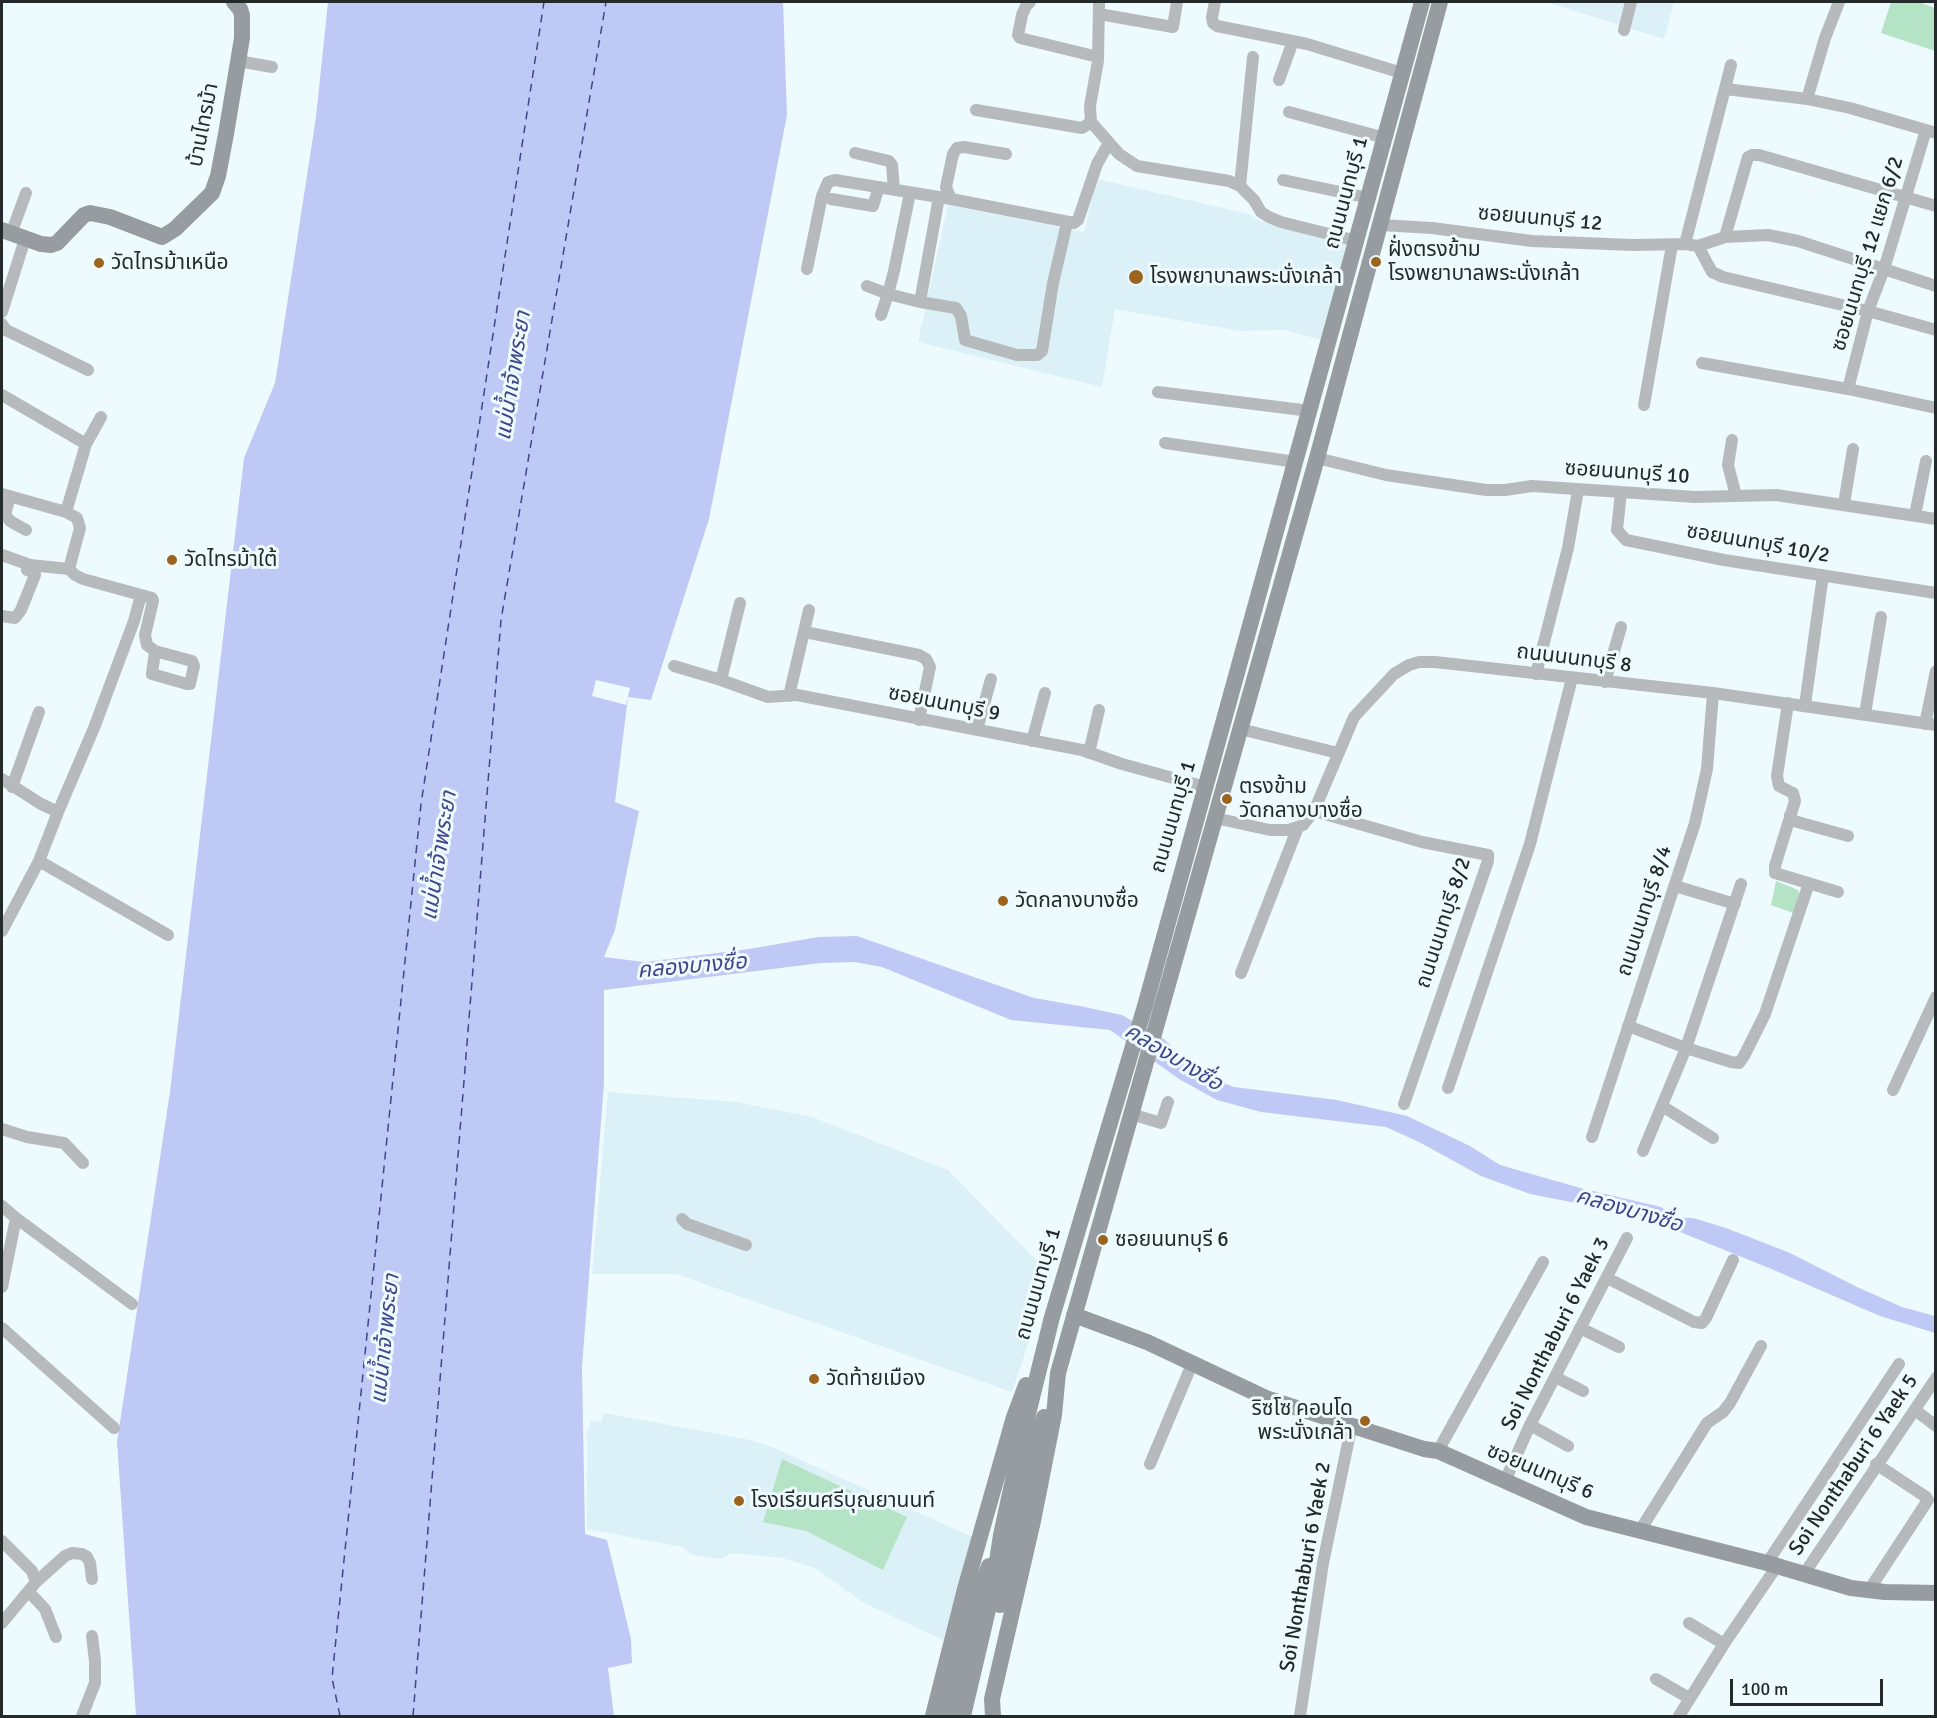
<!DOCTYPE html>
<html>
<head>
<meta charset="utf-8">
<style>
  body { margin:0 }
  #map { position:relative; width:1937px; height:1718px; overflow:hidden; background:#eefbfe; font-family:Signika,sans-serif }
  canvas { display:block }
  .frame { position:absolute; inset:0; border:3px solid #24292a; pointer-events:none }
  .scale { position:absolute; left:1730px; top:1679px; width:153px; height:27px; box-sizing:border-box; border:3px solid #24292a; border-top:0; padding-left:8px; font-size:18px; line-height:21px; white-space:nowrap; color:#24292a; -webkit-text-stroke:4px #eefbfe; paint-order:stroke }
</style>
</head>
<body>
<div id="map">
<canvas width="1937" height="1718"></canvas>
<div class="frame"></div>
<div class="scale">100 m</div>
</div>
<script>
const c = document.querySelector('canvas').getContext('2d');
c.lineJoin = 'round';
function fill(path, color) { c.fillStyle = color; c.fill(path, 'evenodd'); }
const toPath = rows => new Path2D(rows.map(r => 'M' + r).join(''));
function strokePath(path, color, width, dash) { c.strokeStyle = color; c.lineWidth = width; c.lineCap = dash ? 'butt' : 'round'; c.setLineDash(dash || []); c.stroke(path); }
function write(font, color, halo, rows, align = 'center') {
  c.font = font + ' Signika,"Noto Sans Thai",sans-serif'; c.lineWidth = 6; c.setLineDash([]); c.textBaseline = 'middle'; c.strokeStyle = halo; c.fillStyle = color; for (const [text, x, y, turn = 0] of rows) {
    c.save(); c.translate(x, y); c.rotate((+turn || 0) * Math.PI / 180); c.textAlign = isNaN(turn) ? turn : align; if (halo) c.strokeText(text, 0, 0); c.fillText(text, 0, 0); c.restore();
  }
}
const built = toPath([
  [1546,2,1674,2,1664,39],
  [1097,179,1249,214,1261,221,1347,245,1322,340,1285,330,1240,331,1115,309,1102,387,918,342,948,205,1084,232],
  [608,1092,736,1102,812,1117,948,1170,1051,1275,1012,1392,676,1274,592,1274],
  [604,1413,750,1440,772,1447,975,1538,943,1640,864,1603,815,1568,782,1558,731,1553,722,1559,692,1555,682,1547,587,1529,587,1434,591,1420,601,1422]
]);
const green = toPath([
  [1891,2,1919,2,1935,8,1935,51,1881,33],
  [1776,881,1798,890,1799,895,1793,913,1771,905],
  [782,1459,907,1517,883,1570,806,1531,763,1522]
]);
const water = toPath([
  [328,2,783,2,787,115,709,519,651,700,628,697,615,802,639,811,615,930,604,957,644,962,749,949,818,937,857,936,1034,998,1080,1006,1122,1015,1164,1039,1193,1067,1214,1079,1234,1087,1337,1100,1407,1116,1470,1146,1500,1165,1584,1189,1661,1207,1675,1217,1693,1218,1726,1228,1790,1253,1857,1287,1902,1307,1935,1316,1935,1333,1880,1316,1769,1268,1638,1215,1530,1194,1481,1176,1419,1142,1386,1127,1261,1112,1217,1100,1179,1079,1110,1030,1011,1020,882,967,854,962,821,963,604,990,604,1083,582,1367,585,1534,607,1540,631,1639,632,1663,608,1668,614,1716,136,1716,117,1442,170,1092,244,458,275,383,316,117]
]);
const pier = toPath([
  [596,680,630,688,626,705,592,696]
]);
const ferry = toPath([
  [340,1716,332,1678,421,804,544,2],
  [413,1716,501,620,606,2]
]);
const street = toPath([
  [1030,2,1026,6,1022,15,1018,35,1020,38,1098,57],
  [1099,2,1098,61,1090,106,1091,122,1119,154,1137,166,1229,181,1240,186,1254,200,1261,212,1269,217,1281,222,1357,241],
  [1215,2,1212,17,1213,23,1217,26,1307,44,1402,73],
  [1099,14,1173,27,1177,2],
  [1624,30,1631,2],
  [238,61,272,67],
  [1279,80,1293,41],
  [1726,89,1807,99,1850,108,1936,133],
  [1807,99,1825,38,1839,2],
  [976,110,1082,128,1091,122],
  [1289,112,1385,138],
  [855,153,889,161,892,165,894,190],
  [1283,180,1369,198],
  [1240,186,1253,57],
  [831,199,873,206,879,187],
  [951,199,946,187,953,154,957,148,964,147,1006,154],
  [1380,225,1432,228,1532,241,1633,245,1685,244,1698,246,1725,237,1768,235,1798,241,1936,286],
  [11,234,26,193],
  [1725,237,1748,157,1752,155,1759,155,1936,206],
  [1685,244,1731,65],
  [1698,246,1712,272,1723,277,1868,311,1936,330],
  [807,269,822,196,828,182,835,180,951,199,1074,223,1078,220,1097,164,1109,143],
  [867,286,888,294,894,271,910,193],
  [920,302,939,197],
  [2,312,25,239],
  [881,315,888,294,920,302,956,308,961,316,965,340,1017,355,1037,355,1042,351,1053,283,1067,223],
  [2,324,6,330,88,370],
  [1702,363,1848,389,1936,408],
  [1848,389,1868,311,1884,269,1926,130],
  [1158,392,1310,411],
  [2,395,86,444,66,512],
  [1644,405,1672,245],
  [1732,440,1728,465,1736,496],
  [1165,443,1296,462],
  [86,444,101,417],
  [1317,458,1386,475,1486,490,1505,490,1532,486,1695,497,1776,495,1936,519],
  [1621,492,1617,530,1626,540,1724,560,1936,593],
  [2,494,66,512,77,518,80,528,69,569,75,575,83,579,141,595,134,621,94,728,58,812,39,861,2,931],
  [10,497,5,514,10,521,26,530],
  [1844,504,1853,449],
  [1915,515,1926,461],
  [2,555,30,565,69,569],
  [141,595,152,598,153,601,145,635,147,645,155,651,192,661,194,666,190,684,187,684,152,674,155,651],
  [2,616,15,618,21,610,35,575,33,572,27,570,30,565],
  [805,632,919,655,926,659,930,667,919,720],
  [674,666,721,680,768,697,797,695,1082,750,1122,764,1206,787],
  [1536,674,1568,548,1578,490],
  [721,680,740,603],
  [1605,682,1621,627],
  [789,696,809,610],
  [1788,703,1777,776,1779,786,1793,793,1795,801,1775,866,1775,873,1838,892],
  [1805,705,1823,575],
  [1865,714,1881,617],
  [1925,724,1936,671],
  [1240,729,1338,753],
  [977,730,991,679],
  [1032,741,1045,693],
  [1089,753,1099,710],
  [2,779,41,804,58,812],
  [12,787,39,712],
  [1314,811,1422,842,1488,855,1488,861,1404,1104],
  [1790,815,1794,821,1848,836],
  [1215,818,1270,830,1288,830,1298,827],
  [39,861,168,935],
  [1675,886,1735,904],
  [1241,973,1298,827,1303,825,1314,811,1354,717,1394,674,1409,665,1419,662,1435,662,1713,693,1936,725],
  [1628,1026,1686,1048,1731,1062,1739,1063,1744,1056,1765,1014,1809,883],
  [1448,1088,1530,844,1572,678],
  [1893,1090,1936,997],
  [1662,1106,1713,1138],
  [1131,1114,1161,1123,1168,1102],
  [2,1129,27,1137,64,1143,83,1163],
  [1592,1137,1695,823,1707,769,1713,693],
  [1643,1151,1686,1048,1741,884],
  [2,1206,16,1218,2,1287],
  [16,1218,132,1304],
  [682,1219,687,1224,746,1245],
  [1607,1278,1694,1322,1702,1323,1706,1318,1733,1260],
  [2,1328,114,1428],
  [1580,1328,1619,1347],
  [1555,1377,1583,1391],
  [1915,1410,1936,1426],
  [1530,1425,1568,1446],
  [1438,1451,1543,1262],
  [1150,1464,1192,1364],
  [1505,1481,1530,1425,1627,1238],
  [1639,1532,1707,1423,1723,1412,1730,1403,1761,1346],
  [2,1541,32,1571,36,1582],
  [1767,1563,1899,1364],
  [1804,1574,1936,1378],
  [1869,1590,1928,1500,1926,1497,1876,1464],
  [29,1592,45,1609,56,1637],
  [2,1623,36,1582,65,1556,72,1553,82,1554,87,1557,90,1563,92,1579],
  [1689,1623,1724,1644],
  [1656,1679,1689,1698],
  [82,1716,95,1683,95,1661,92,1636],
  [1300,1716,1323,1563,1352,1424],
  [1679,1716,1724,1644,1777,1566]
]);
const secondary = toPath([
  [2,230,41,244,51,245,57,243,84,215,90,213,110,217,162,237,175,229,212,193,218,176,226,134,242,38,242,15,240,9,234,2],
  [1074,1315,1147,1342,1266,1398,1424,1449,1438,1451,1586,1517,1767,1563,1851,1588,1885,1592,1936,1593],
  [1000,1605,1036,1443,1044,1417],
  [933,1716,965,1589,1014,1417,1026,1385],
  [948,1716,980,1590,989,1566],
  [963,1716,992,1593,1001,1535,1023,1434,1052,1317,1145,1006,1422,2],
  [993,1716,992,1699,1033,1521,1054,1415,1058,1373,1317,458,1440,2]
]);
const markers = [
  [1376,262,6,"#9b641e"],
  [99,263,6,"#9b641e"],
  [1136,277,8,"#9b641e"],
  [172,560,6,"#9b641e"],
  [1227,799,6,"#9b641e"],
  [1003,901,6,"#9b641e"],
  [1103,1240,6,"#9b641e"],
  [814,1379,6,"#9b641e"],
  [1365,1421,6,"#9b641e"],
  [739,1501,6,"#9b641e"]
];
const streetNames = [
  ["บ้านไทรม้า",204,125,-79],
  ["ถนนนนทบุรี 1",1347,193,-75],
  ["ซอยนนทบุรี 12",1540,219,5],
  ["ซอยนนทบุรี 12 แยก 6/2",1868,254,-73],
  ["ซอยนนทบุรี 10",1627,473,4],
  ["ซอยนนทบุรี 10/2",1758,544,10],
  ["ถนนนนทบุรี 8",1574,659,7],
  ["ซอยนนทบุรี 9",944,704,11],
  ["ถนนนนทบุรี 1",1174,817,-74],
  ["ถนนนนทบุรี 8/4",1645,911,-72],
  ["ถนนนนทบุรี 8/2",1444,923,-72],
  ["ถนนนนทบุรี 1",1039,1284,-74],
  ["Soi Nonthaburi 6 Yaek 3",1556,1334,-63],
  ["Soi Nonthaburi 6 Yaek 5",1854,1465,-56],
  ["ซอยนนทบุรี 6",1540,1472,23],
  ["Soi Nonthaburi 6 Yaek 2",1306,1567,-80]
];
const poiNames = [
  ["ฝั่งตรงข้าม",1388,250],
  ["โรงพยาบาลพระนั่งเกล้า",1388,274],
  ["วัดไทรม้าเหนือ",111,263],
  ["โรงพยาบาลพระนั่งเกล้า",1150,277],
  ["วัดไทรม้าใต้",184,560],
  ["ตรงข้าม",1239,787],
  ["วัดกลางบางซื่อ",1239,811],
  ["วัดกลางบางซื่อ",1015,901],
  ["ซอยนนทบุรี 6",1115,1240],
  ["วัดท้ายเมือง",826,1379],
  ["ริซโซ คอนโด",1353,1409,"right"],
  ["พระนั่งเกล้า",1353,1433,"right"],
  ["โรงเรียนศรีบุณยานนท์",751,1501]
];
const waterNames = [
  ["แม่น้ำเจ้าพระยา",514,376,-81],
  ["แม่น้ำเจ้าพระยา",440,856,-81],
  ["คลองบางซื่อ",692,967,-5],
  ["คลองบางซื่อ",1173,1058,31],
  ["คลองบางซื่อ",1629,1211,16],
  ["แม่น้ำเจ้าพระยา",386,1339,-84]
];
fill(built, '#dbf1f7');
fill(green, '#b5e3c6');
fill(water, '#bfc9f6');
fill(pier, '#eefbfe');
strokePath(ferry, '#3f478a', 1.5, [8, 6]);
strokePath(street, '#b6babd', 12);
strokePath(secondary, '#979ca1', 16);
for (const [x, y, r, color] of markers) { const dot = new Path2D(); dot.arc(x, y, r, 0, 2 * Math.PI); c.fillStyle = color; c.fill(dot); strokePath(dot, '#eefbfe', 2); }
write('21px', '#24292a', '#eefbfe', streetNames);
write('21px', '#24292a', '#eefbfe', poiNames, 'left');
write('italic 22px', '#3f478a', '#eefbfe', waterNames);
</script>
</body>
</html>
